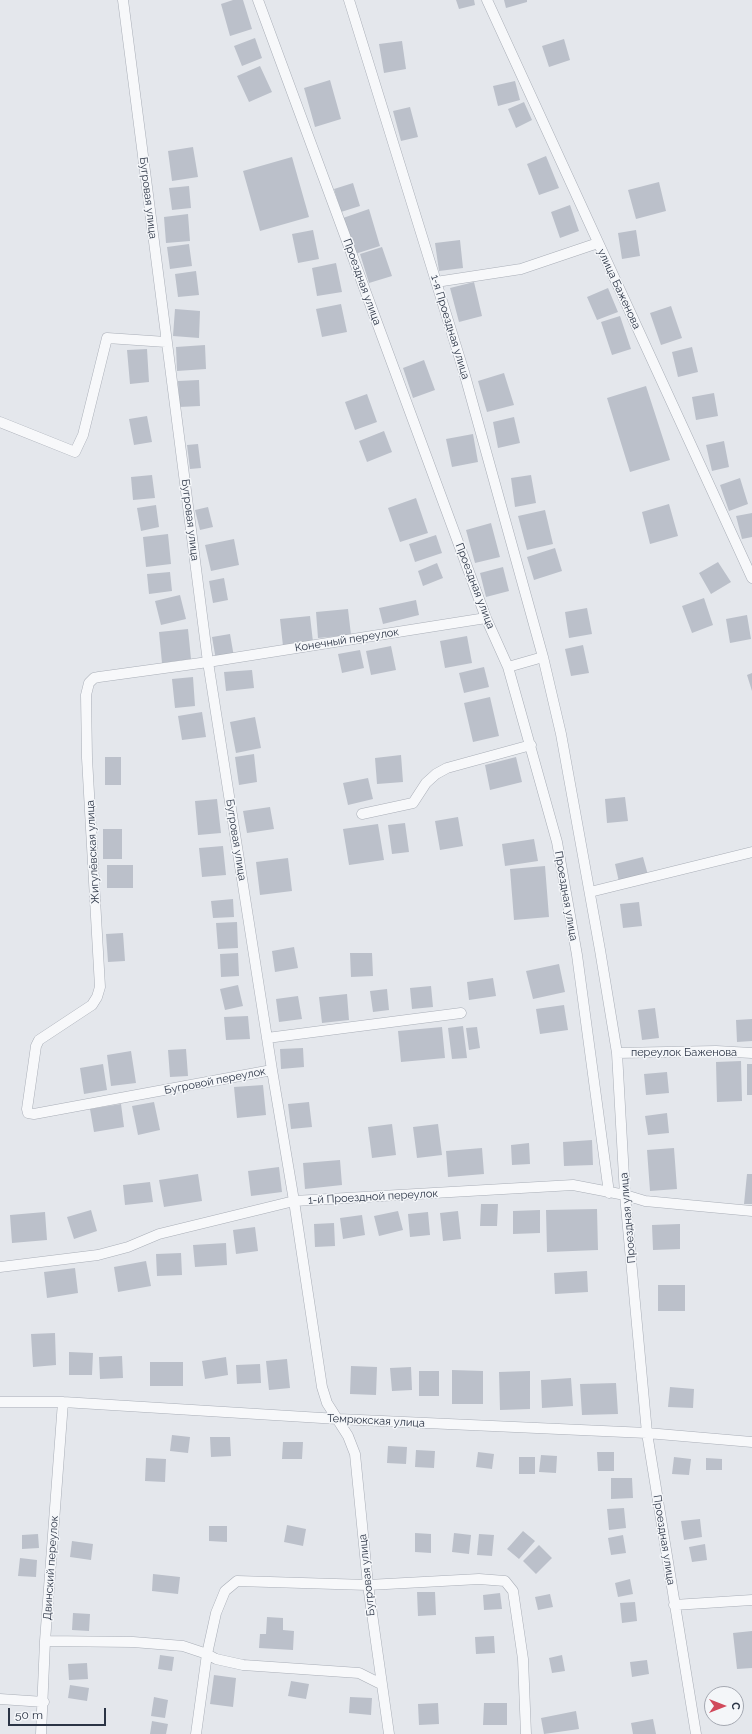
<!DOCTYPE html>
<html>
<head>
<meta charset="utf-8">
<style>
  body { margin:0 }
  #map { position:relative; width:752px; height:1734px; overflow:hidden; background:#e4e7ec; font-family:Raleway,sans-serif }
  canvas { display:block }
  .north { position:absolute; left:704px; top:1686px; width:40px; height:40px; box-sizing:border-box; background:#f4f6f9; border:1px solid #a4a8b1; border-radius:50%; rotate:90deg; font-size:11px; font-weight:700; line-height:16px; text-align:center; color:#2b3445 }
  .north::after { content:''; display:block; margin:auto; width:14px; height:18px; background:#d1495b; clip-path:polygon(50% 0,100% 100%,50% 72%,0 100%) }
  .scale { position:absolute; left:8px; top:1708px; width:98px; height:18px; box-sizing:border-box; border:2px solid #2b3445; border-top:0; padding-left:5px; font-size:12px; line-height:14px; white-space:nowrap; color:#2b3445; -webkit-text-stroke:3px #f4f6f9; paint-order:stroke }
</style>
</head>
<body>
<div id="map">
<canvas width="752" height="1734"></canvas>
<div class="north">С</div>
<div class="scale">50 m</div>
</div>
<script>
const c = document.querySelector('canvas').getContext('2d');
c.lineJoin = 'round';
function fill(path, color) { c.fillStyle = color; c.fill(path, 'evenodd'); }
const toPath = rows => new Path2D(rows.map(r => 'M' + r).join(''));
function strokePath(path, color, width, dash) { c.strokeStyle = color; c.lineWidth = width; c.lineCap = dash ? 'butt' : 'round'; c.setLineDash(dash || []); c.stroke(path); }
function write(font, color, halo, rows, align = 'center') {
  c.font = font + ' Raleway,sans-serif'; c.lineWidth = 3; c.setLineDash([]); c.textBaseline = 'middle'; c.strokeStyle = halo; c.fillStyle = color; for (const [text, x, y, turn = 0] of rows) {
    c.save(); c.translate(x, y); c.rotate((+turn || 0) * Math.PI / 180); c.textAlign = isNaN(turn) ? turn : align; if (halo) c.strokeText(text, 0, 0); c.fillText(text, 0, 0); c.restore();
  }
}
const building = toPath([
  [233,0,243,0,252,29,230,36,221,4],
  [456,0,474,0,475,5,459,9],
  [504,0,527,0,527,2,506,8],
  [255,38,262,58,242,66,234,46],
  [564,39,570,60,549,67,542,46],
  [402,41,406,69,384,73,379,44],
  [260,66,272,92,249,102,237,76],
  [330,80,341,119,315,127,304,88],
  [515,81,520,100,498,106,493,86],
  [524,102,532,120,516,128,508,109],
  [410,107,418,137,401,141,393,111],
  [193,147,198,177,172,181,168,151],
  [546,156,559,188,539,195,527,164],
  [292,157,309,217,260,231,243,171],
  [659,182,666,211,636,219,628,190],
  [353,183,360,206,341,212,334,189],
  [189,186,191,208,172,210,169,188],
  [570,205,579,231,560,238,551,212],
  [369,209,380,246,355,254,343,218],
  [188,214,190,241,166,243,164,217],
  [313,230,319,259,298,263,292,234],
  [636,230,640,256,622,259,618,233],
  [460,240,463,268,439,271,435,243],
  [189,244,192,266,170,269,167,247],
  [382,247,392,276,369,283,360,254],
  [336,263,342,292,317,296,312,268],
  [196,271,199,295,178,297,175,274],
  [474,282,482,316,459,322,450,288],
  [608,288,618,312,597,320,587,297],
  [341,304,347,332,322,337,316,309],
  [671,306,682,338,661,345,650,313],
  [175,309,200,311,199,338,173,336],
  [620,316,631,349,612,355,601,322],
  [205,345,206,369,177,371,176,347],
  [692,347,698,372,678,377,672,352],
  [147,349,149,382,130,384,127,350],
  [424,360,435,390,413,398,403,368],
  [504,373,514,405,487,412,478,381],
  [199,380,200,406,179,407,178,381],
  [646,386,670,460,630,472,607,398],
  [714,393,718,416,696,420,692,397],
  [367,394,377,422,355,430,345,402],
  [147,416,152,442,134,445,129,419],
  [514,417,520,443,498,448,493,422],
  [384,431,392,452,367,462,359,441],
  [473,434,478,462,452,467,446,439],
  [724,441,729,467,712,471,706,445],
  [198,444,201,468,190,469,187,445],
  [152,475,155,498,133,500,131,477],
  [531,475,536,503,515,507,511,478],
  [740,478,748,504,729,511,720,485],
  [416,498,428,533,400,542,388,508],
  [669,504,678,536,650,544,642,512],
  [156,505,159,527,141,531,137,508],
  [208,507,213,527,200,530,195,510],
  [545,510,553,544,527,550,518,516],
  [752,513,752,537,742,539,736,516],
  [491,523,500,557,475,563,466,530],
  [168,534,171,564,146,567,143,537],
  [436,535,442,553,415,562,409,544],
  [234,539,239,565,211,571,205,545],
  [555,548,562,571,534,580,527,557],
  [718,562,731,582,711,594,699,573],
  [437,563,443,578,423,586,418,571],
  [503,567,509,591,486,597,480,573],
  [170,572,172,591,149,594,147,574],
  [224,578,228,600,213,603,209,581],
  [180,595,186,619,161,625,155,601],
  [704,598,713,625,692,633,682,606],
  [416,600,419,615,383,624,379,608],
  [587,608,592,634,569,638,565,612],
  [348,609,351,635,318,638,316,612],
  [747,615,751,639,730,643,726,619],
  [310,616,313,642,283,646,280,619],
  [188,629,191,659,162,663,159,632],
  [230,634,234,657,216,660,212,637],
  [467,636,472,663,445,668,440,641],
  [583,645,589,673,571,676,565,649],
  [391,646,396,670,371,675,366,651],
  [360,650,364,668,342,673,338,654],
  [484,667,489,687,464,693,459,673],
  [252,670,254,688,226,691,224,672],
  [752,673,752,691,747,675],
  [193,677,195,706,175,708,172,679],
  [490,697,499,736,473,742,464,703],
  [202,712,206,737,182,740,178,716],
  [255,717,261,748,236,753,230,722],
  [254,754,257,782,239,785,235,757],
  [401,755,403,782,377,784,375,758],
  [105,757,121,757,121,785,105,785],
  [516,757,522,782,490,790,485,765],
  [368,778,373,799,348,805,343,783],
  [625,797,628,821,607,823,605,799],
  [217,799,221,833,198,835,195,801],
  [270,807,274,829,247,833,243,811],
  [458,817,463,846,440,850,435,821],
  [405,823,409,852,392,854,388,825],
  [378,824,384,860,349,865,343,829],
  [103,829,122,829,122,859,103,859],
  [534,839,538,861,505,866,502,844],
  [223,846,226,875,202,877,199,848],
  [643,857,648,875,619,882,615,864],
  [288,858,292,891,260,895,256,862],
  [107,865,133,865,133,888,107,888],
  [545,866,549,917,514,920,510,869],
  [233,899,234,917,213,918,211,901],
  [639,902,642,926,623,928,620,904],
  [237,922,238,948,218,949,216,923],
  [123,933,125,961,108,962,106,934],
  [294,947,298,968,275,972,272,951],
  [238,953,239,976,221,977,220,954],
  [350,953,372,953,373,976,351,977],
  [559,964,565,992,533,999,526,971],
  [493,978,496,996,469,1000,467,982],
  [238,985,243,1006,225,1010,220,989],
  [431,986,433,1007,412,1009,410,988],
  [387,989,389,1010,373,1012,370,991],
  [347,994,349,1020,322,1023,319,997],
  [298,996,302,1019,279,1022,276,999],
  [564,1005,568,1030,540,1034,536,1009],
  [655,1008,659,1038,642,1040,638,1010],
  [248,1016,250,1039,226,1040,224,1017],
  [752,1019,752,1041,737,1042,736,1020],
  [463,1026,467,1058,452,1059,448,1028],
  [442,1027,445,1058,401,1062,398,1031],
  [477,1027,480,1048,469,1050,466,1028],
  [303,1048,304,1067,281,1069,280,1049],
  [186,1049,188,1076,170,1077,168,1050],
  [131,1051,136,1083,111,1086,107,1055],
  [741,1061,742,1101,717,1102,716,1062],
  [103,1064,107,1090,84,1094,80,1068],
  [747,1064,752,1064,752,1095,747,1095],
  [667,1072,669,1093,646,1095,644,1074],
  [263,1085,266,1115,237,1118,234,1087],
  [154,1102,160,1130,138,1135,132,1106],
  [309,1102,312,1127,291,1129,288,1104],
  [121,1104,124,1127,94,1132,90,1109],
  [667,1113,669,1133,648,1135,645,1116],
  [392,1124,396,1155,372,1158,368,1127],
  [438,1124,442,1155,417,1158,413,1127],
  [592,1140,593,1165,564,1166,563,1142],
  [529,1143,530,1164,512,1165,511,1145],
  [482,1148,484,1174,448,1177,446,1151],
  [674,1148,677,1189,650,1191,647,1150],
  [340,1160,342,1185,305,1189,303,1163],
  [279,1167,282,1192,251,1196,248,1171],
  [198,1174,202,1201,164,1207,159,1180],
  [747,1174,752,1174,752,1204,744,1204],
  [150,1182,153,1202,125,1205,123,1185],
  [481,1204,498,1204,497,1226,480,1226],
  [597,1209,598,1250,547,1252,546,1210],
  [91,1210,97,1231,74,1239,67,1217],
  [540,1210,540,1233,513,1234,513,1211],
  [398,1211,403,1230,379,1236,374,1216],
  [458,1211,461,1239,443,1241,440,1213],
  [45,1212,47,1240,12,1243,10,1215],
  [428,1212,430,1235,410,1237,408,1214],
  [362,1215,365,1235,343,1239,340,1218],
  [334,1223,335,1246,315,1247,314,1224],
  [680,1224,680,1249,653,1250,652,1225],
  [255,1227,258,1251,236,1254,233,1230],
  [226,1243,227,1265,195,1267,193,1245],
  [181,1253,182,1275,157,1276,156,1254],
  [146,1261,151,1286,118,1292,114,1267],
  [75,1268,78,1293,47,1298,44,1272],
  [587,1271,588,1292,555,1294,554,1273],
  [658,1285,685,1285,685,1311,658,1311],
  [55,1333,56,1365,33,1367,31,1334],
  [69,1352,93,1353,92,1375,69,1375],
  [122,1356,123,1378,100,1379,99,1357],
  [226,1357,228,1375,205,1379,202,1361],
  [287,1359,290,1388,269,1390,266,1361],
  [150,1362,183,1362,183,1386,150,1386],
  [260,1364,261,1383,237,1384,236,1365],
  [351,1366,377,1367,376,1395,350,1394],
  [411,1367,412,1390,392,1391,390,1368],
  [452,1370,483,1371,483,1404,452,1404],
  [419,1371,439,1371,439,1396,419,1396],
  [530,1371,530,1409,500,1410,499,1372],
  [571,1378,573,1406,542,1408,541,1380],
  [616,1383,618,1414,582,1415,580,1384],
  [670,1387,694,1389,693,1408,668,1407],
  [172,1435,190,1437,188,1453,170,1451],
  [210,1437,230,1437,231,1456,211,1457],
  [283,1442,303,1442,302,1459,282,1459],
  [388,1446,407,1447,406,1464,387,1463],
  [416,1450,435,1451,434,1468,415,1467],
  [478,1452,494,1454,492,1469,476,1467],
  [597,1452,614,1452,614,1471,598,1471],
  [541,1455,557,1456,556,1473,539,1472],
  [519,1457,535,1457,535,1474,519,1474],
  [674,1457,691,1459,689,1475,672,1474],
  [146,1458,166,1459,165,1482,145,1481],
  [706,1458,722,1459,722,1470,706,1470],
  [611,1478,632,1478,633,1498,611,1499],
  [624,1508,626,1528,609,1530,607,1509],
  [700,1519,702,1537,684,1540,681,1521],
  [287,1525,306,1529,303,1546,284,1542],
  [209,1526,227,1526,227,1542,209,1541],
  [523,1531,535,1541,519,1559,507,1549],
  [415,1533,431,1534,431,1553,415,1552],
  [454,1533,471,1535,469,1554,452,1552],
  [38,1534,39,1548,22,1549,22,1535],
  [479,1534,494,1535,492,1556,477,1555],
  [623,1535,626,1553,611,1555,608,1538],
  [72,1541,93,1544,91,1560,70,1557],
  [705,1544,707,1560,692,1562,689,1547],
  [539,1545,552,1558,536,1574,523,1561],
  [20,1558,37,1560,36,1577,18,1576],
  [153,1574,180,1577,178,1594,152,1591],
  [630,1579,633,1594,618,1597,615,1583],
  [417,1592,435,1592,436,1615,418,1616],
  [500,1593,502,1609,484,1610,483,1595],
  [550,1594,553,1607,538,1610,535,1597],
  [635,1602,637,1621,622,1623,620,1603],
  [73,1613,90,1614,89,1631,72,1630],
  [267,1617,283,1618,283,1630,294,1631,293,1650,259,1648,260,1634,266,1634],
  [752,1631,752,1668,737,1669,733,1633],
  [494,1636,495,1653,476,1654,475,1637],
  [160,1655,174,1657,172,1671,158,1669],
  [562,1655,565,1671,552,1673,549,1658],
  [647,1660,649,1674,632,1677,630,1662],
  [87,1663,88,1679,69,1680,68,1664],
  [214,1675,236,1678,233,1707,210,1704],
  [291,1681,309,1684,306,1699,288,1696],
  [70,1685,89,1688,87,1701,68,1698],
  [154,1697,168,1700,165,1718,151,1716],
  [350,1697,372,1698,371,1715,349,1713],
  [438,1703,439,1724,419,1725,418,1704],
  [484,1703,507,1703,507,1725,483,1725],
  [576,1711,579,1729,544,1734,541,1718],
  [653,1719,656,1734,633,1734,631,1723],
  [152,1721,168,1724,166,1734,150,1734]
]);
const minor = toPath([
  [123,0,208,662,267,1038],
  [258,0,486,618,508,667,557,842,577,955,609,1193],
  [349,0,464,372,543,657,561,734,600,950,617,1053,625,1195,647,1433,696,1734],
  [487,0,752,578],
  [436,282,521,269,598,243],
  [0,422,75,452,83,435,107,338,166,342],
  [508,667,543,657],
  [362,814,413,803,426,783,436,774,447,768,531,745],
  [590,892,752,852],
  [461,1013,267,1038,272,1070,34,1114,28,1113,27,1109,36,1046,39,1040,92,1005,97,997,100,987,87,758,86,695,89,683,94,678,99,677,208,662,486,618],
  [617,1053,716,1051,752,1053],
  [272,1070,294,1201,322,1387,327,1403,348,1436,355,1454,368,1585,389,1734],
  [0,1267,98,1255,128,1247,159,1234,294,1201,573,1185,625,1195,645,1201,752,1211],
  [0,1402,63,1402,338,1419,647,1433,752,1442],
  [674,1605,752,1600],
  [45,1641,133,1642,183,1646,207,1654,216,1659,243,1665,359,1673,381,1684],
  [0,1699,44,1702],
  [41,1734,45,1641,63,1402],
  [196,1734,207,1654,216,1613,225,1591,237,1581,368,1585,479,1579,505,1581,513,1591,523,1659,526,1734]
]);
const streetNames = [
  ["Бугровая улица",148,198,83],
  ["Проездная улица",362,282,70],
  ["улица Баженова",619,289,65],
  ["1-я Проездная улица",450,327,73],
  ["Бугровая улица",190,520,83],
  ["Проездная улица",475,586,69],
  ["Конечный переулок",347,640,-9],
  ["Бугровая улица",236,840,81],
  ["Жигулёвская улица",93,852,-93],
  ["Проездная улица",566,896,80],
  ["переулок Баженова",684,1053],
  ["Бугровой переулок",215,1081,-11],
  ["1-й Проездной переулок",373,1197,-3],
  ["Проездная улица",628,1218,-95],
  ["Темрюкская улица",376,1421,3],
  ["Проездная улица",664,1540,81],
  ["Двинский переулок",51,1568,-86],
  ["Бугровая улица",367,1575,-96]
];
fill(building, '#bbc0ca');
strokePath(minor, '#a9aeb7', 11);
strokePath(minor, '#f7f8fa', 10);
write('11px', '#2b3445', '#f4f6f9', streetNames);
</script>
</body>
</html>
